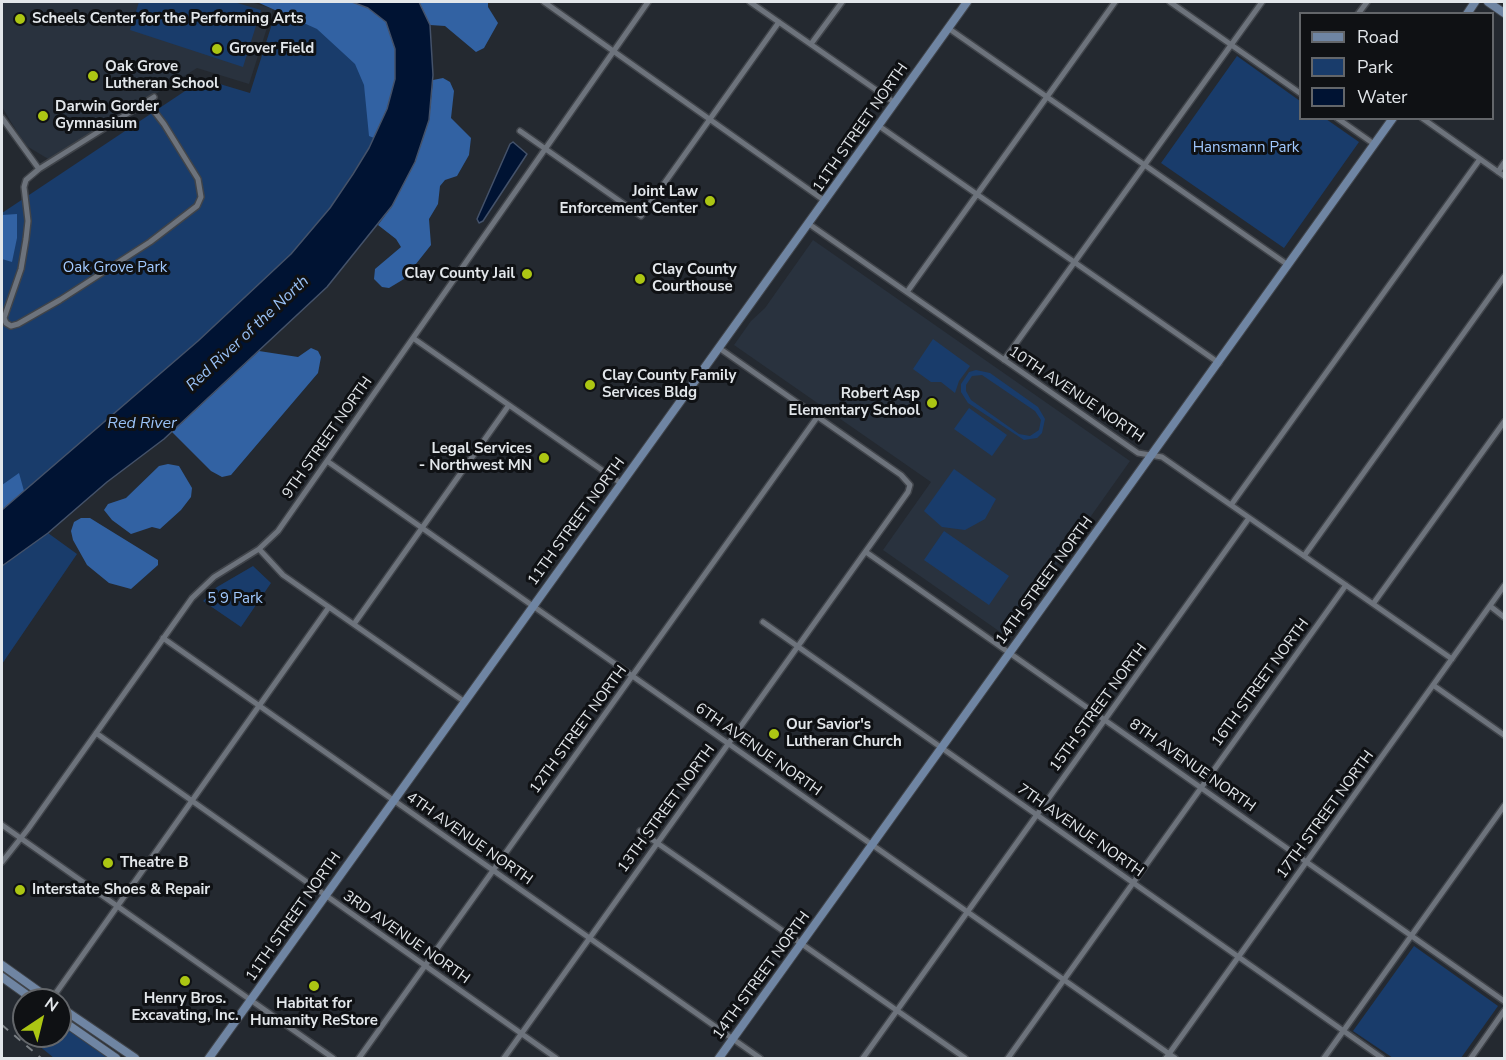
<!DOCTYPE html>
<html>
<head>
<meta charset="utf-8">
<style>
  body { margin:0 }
  #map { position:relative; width:1506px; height:1060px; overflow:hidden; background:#242930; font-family:"Nunito Sans",sans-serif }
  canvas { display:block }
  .frame { position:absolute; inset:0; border:3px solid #e2e6ea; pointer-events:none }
  .legend { position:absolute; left:1299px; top:12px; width:195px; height:108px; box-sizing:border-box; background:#0f1114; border:2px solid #63666a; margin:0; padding:8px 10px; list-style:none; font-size:18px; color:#e2e6ea }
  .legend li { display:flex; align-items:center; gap:12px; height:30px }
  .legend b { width:30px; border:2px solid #63666a }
  .north { position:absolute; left:12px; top:988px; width:60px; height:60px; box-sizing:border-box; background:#0f1114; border:2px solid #63666a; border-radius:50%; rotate:35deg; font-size:16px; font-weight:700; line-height:24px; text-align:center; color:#e2e6ea }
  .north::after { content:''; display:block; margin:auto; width:21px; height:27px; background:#acc613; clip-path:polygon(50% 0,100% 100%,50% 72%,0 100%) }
</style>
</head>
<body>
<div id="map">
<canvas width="1506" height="1060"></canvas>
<div class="frame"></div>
<ul class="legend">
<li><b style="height:8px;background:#6f85a3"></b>Road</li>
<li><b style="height:16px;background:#193c6b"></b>Park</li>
<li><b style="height:16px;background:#001333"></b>Water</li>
</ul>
<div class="north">N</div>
</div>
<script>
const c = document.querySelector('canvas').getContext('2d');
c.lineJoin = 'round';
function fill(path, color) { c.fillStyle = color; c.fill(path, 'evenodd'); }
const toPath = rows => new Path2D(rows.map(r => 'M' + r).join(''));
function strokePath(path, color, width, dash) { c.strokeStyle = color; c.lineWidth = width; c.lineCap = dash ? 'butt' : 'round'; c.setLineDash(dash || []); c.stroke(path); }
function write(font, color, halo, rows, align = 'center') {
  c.font = font + ' "Nunito Sans",sans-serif'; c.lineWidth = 6; c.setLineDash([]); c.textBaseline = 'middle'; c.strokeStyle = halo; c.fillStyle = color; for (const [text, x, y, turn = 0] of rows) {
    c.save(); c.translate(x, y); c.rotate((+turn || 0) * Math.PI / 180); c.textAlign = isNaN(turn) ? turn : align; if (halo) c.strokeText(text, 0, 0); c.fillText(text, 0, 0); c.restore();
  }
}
const built = toPath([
  [2,2,251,2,273,9,249,84,197,68,50,160,25,145,2,107],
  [813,240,1130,461,1006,636,883,550,931,482,734,345,751,321,765,308]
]);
const green = toPath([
  [139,2,234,2,261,10,243,67,130,30],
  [277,8,372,55,374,138,369,148,330,208,291,254,198,341,2,510,2,213,203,79,250,93],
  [1237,56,1300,101,1300,118,1326,119,1359,142,1284,248,1161,163],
  [933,339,970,366,959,381,955,393,941,382,931,382,913,369],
  [976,370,990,373,1038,407,1045,419,1042,433,1037,438,1024,440,968,403,961,392,961,384,969,372],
  [982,375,1035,411,1041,420,1039,430,1030,436,1019,434,971,400,966,391,966,385,972,376],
  [969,408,1007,435,992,456,954,429],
  [954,469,996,499,985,519,965,530,942,527,924,511],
  [944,531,1009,576,989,605,924,560],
  [48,533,77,554,2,664,2,566],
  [253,566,271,583,241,627,203,601,217,587],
  [1414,946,1498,1006,1461,1058,1393,1058,1353,1031],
  [60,1024,109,1058,54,1058,32,1040,35,1036,60,1036]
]);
const forest = toPath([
  [257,2,352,2,368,8,386,22,395,49,395,79,387,109,374,138,369,136,364,85,355,64,317,29],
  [419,2,488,2,488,7,498,23,484,48,476,52,445,26,430,25],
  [443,78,450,82,454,91,451,118,471,138,469,155,457,176,445,180,440,186,438,204,429,219,431,245,404,279,389,288,382,287,374,279,375,269,401,247,396,239,378,225,392,206,429,120,433,80],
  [17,214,17,238,12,262,2,259,2,215],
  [311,348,318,351,321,357,318,373,231,475,222,477,211,471,172,432,259,351,298,357],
  [168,464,179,466,192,488,191,497,181,510,160,529,152,527,131,534,112,520,104,510,108,504,126,498,159,466],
  [19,473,24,491,2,510,2,485],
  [81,518,90,518,98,523,158,560,158,565,131,589,109,583,87,565,73,540,71,531,74,522]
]);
const water = toPath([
  [352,2,419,2,430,25,433,75,429,120,415,162,392,206,327,287,164,439,107,482,48,533,2,566,2,510,198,341,291,254,330,208,353,174,369,148,387,109,395,79,395,49,386,22,368,8,352,2],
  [513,142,527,154,483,221,479,223,477,219,510,144,513,142]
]);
const street = toPath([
  [544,2,825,201],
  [750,2,895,103],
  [1170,2,1300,93],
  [1358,14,1367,2],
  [948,28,1288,265],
  [811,44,842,2],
  [147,102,164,124,198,179,201,197,197,206,150,242,60,300,18,324,11,326,6,323,4,318,21,269,26,239,28,221,24,187,26,180,39,169,154,97],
  [2,118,39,169],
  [1337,118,1374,144],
  [1422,118,1504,176],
  [879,126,1219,363],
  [520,131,641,216,779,22],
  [1498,172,1504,163],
  [809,224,1138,453,1162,457,1452,659],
  [907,292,1115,2],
  [413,338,622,484],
  [1004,360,1262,2],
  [327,461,1175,1058],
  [1231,505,1480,159],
  [259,549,283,575,465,702],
  [866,552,1504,1001],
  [1304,556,1504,277],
  [1373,604,1504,422],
  [1490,606,1504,617],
  [763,622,1382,1058],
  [354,624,509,405],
  [163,638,760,1058],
  [1433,685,1504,735],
  [96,733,556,1058],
  [2,825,333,1058],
  [640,831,965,1058],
  [2,862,28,829,192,598,214,577,259,549,278,531,648,2],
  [51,1000,329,607],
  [359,1058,818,416],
  [504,1058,908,492,910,485,901,475,719,348],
  [863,1058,1249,518],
  [1008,1058,1346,585],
  [1166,1058,1504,586],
  [1324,1058,1504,806],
  [1471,1058,1504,1011]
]);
const secondary = toPath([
  [1488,2,1504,13],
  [1467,14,1475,2],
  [2,965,51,1000],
  [2,977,34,1000],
  [60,1007,135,1058],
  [60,1019,116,1058],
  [209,1058,967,2],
  [719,1058,1393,118]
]);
const rail = toPath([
  [2,1025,41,1058]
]);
const markers = [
  [20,19,6,"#acc613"],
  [217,49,6,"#acc613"],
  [93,76,6,"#acc613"],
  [43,116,6,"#acc613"],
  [710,201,6,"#acc613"],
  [527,274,6,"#acc613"],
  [640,279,6,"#acc613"],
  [590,385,6,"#acc613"],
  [932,403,6,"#acc613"],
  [544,458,6,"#acc613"],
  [774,734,6,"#acc613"],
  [108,863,6,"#acc613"],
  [20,890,6,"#acc613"],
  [185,981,6,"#acc613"],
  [314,986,6,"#acc613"]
];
const poiNames = [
  ["Scheels Center for the Performing Arts",32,19],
  ["Grover Field",229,49],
  ["Oak Grove",105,67],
  ["Lutheran School",105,84],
  ["Darwin Gorder",55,107],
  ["Gymnasium",55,124],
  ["Joint Law",698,192,"right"],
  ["Enforcement Center",698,209,"right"],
  ["Clay County",652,270],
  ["Courthouse",652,287],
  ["Clay County Jail",515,274,"right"],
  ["Clay County Family",602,376],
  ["Services Bldg",602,393],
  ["Robert Asp",920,394,"right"],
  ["Elementary School",920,411,"right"],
  ["Legal Services",532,449,"right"],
  ["- Northwest MN",532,466,"right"],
  ["Our Savior's",786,725],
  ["Lutheran Church",786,742],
  ["Theatre B",120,863],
  ["Interstate Shoes & Repair",32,890],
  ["Henry Bros.",185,999,"center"],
  ["Excavating, Inc.",185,1016,"center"],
  ["Habitat for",314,1004,"center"],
  ["Humanity ReStore",314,1021,"center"]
];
const streetNames = [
  ["11TH STREET NORTH",861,128,-55],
  ["10TH AVENUE NORTH",1076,395,34],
  ["9TH STREET NORTH",328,438,-55],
  ["11TH STREET NORTH",577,522,-54],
  ["14TH STREET NORTH",1045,581,-54],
  ["16TH STREET NORTH",1261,683,-54],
  ["15TH STREET NORTH",1099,708,-54],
  ["12TH STREET NORTH",579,730,-54],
  ["6TH AVENUE NORTH",758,750,35],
  ["8TH AVENUE NORTH",1192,766,35],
  ["13TH STREET NORTH",667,809,-54],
  ["17TH STREET NORTH",1326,815,-54],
  ["7TH AVENUE NORTH",1080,831,35],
  ["4TH AVENUE NORTH",469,839,35],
  ["11TH STREET NORTH",294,917,-55],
  ["3RD AVENUE NORTH",406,938,35],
  ["14TH STREET NORTH",762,976,-54]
];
const parkNames = [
  ["Hansmann Park",1246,148],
  ["Oak Grove Park",115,268],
  ["5 9 Park",235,599]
];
const waterNames = [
  ["Red River of the North",248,334,-43],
  ["Red River",142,424]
];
fill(built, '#29323e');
fill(green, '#193c6b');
fill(forest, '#3262a3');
fill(water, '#001333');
strokePath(water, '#44526a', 1.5);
strokePath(street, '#40444a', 8);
strokePath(secondary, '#40444a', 10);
strokePath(street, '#6d737c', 5);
strokePath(secondary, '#6f85a3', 8);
strokePath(rail, '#7a7f84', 2, [8, 8]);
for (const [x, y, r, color] of markers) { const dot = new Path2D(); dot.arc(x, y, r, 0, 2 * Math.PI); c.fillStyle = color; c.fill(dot); strokePath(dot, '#0f1114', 2); }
write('bold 15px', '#e2e6ea', '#0f1114', poiNames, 'left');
write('15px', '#e2e6ea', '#0f1114', streetNames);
write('15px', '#a1c9ff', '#0f1114', parkNames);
write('italic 16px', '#9ac2f7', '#0f1114', waterNames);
</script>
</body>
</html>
